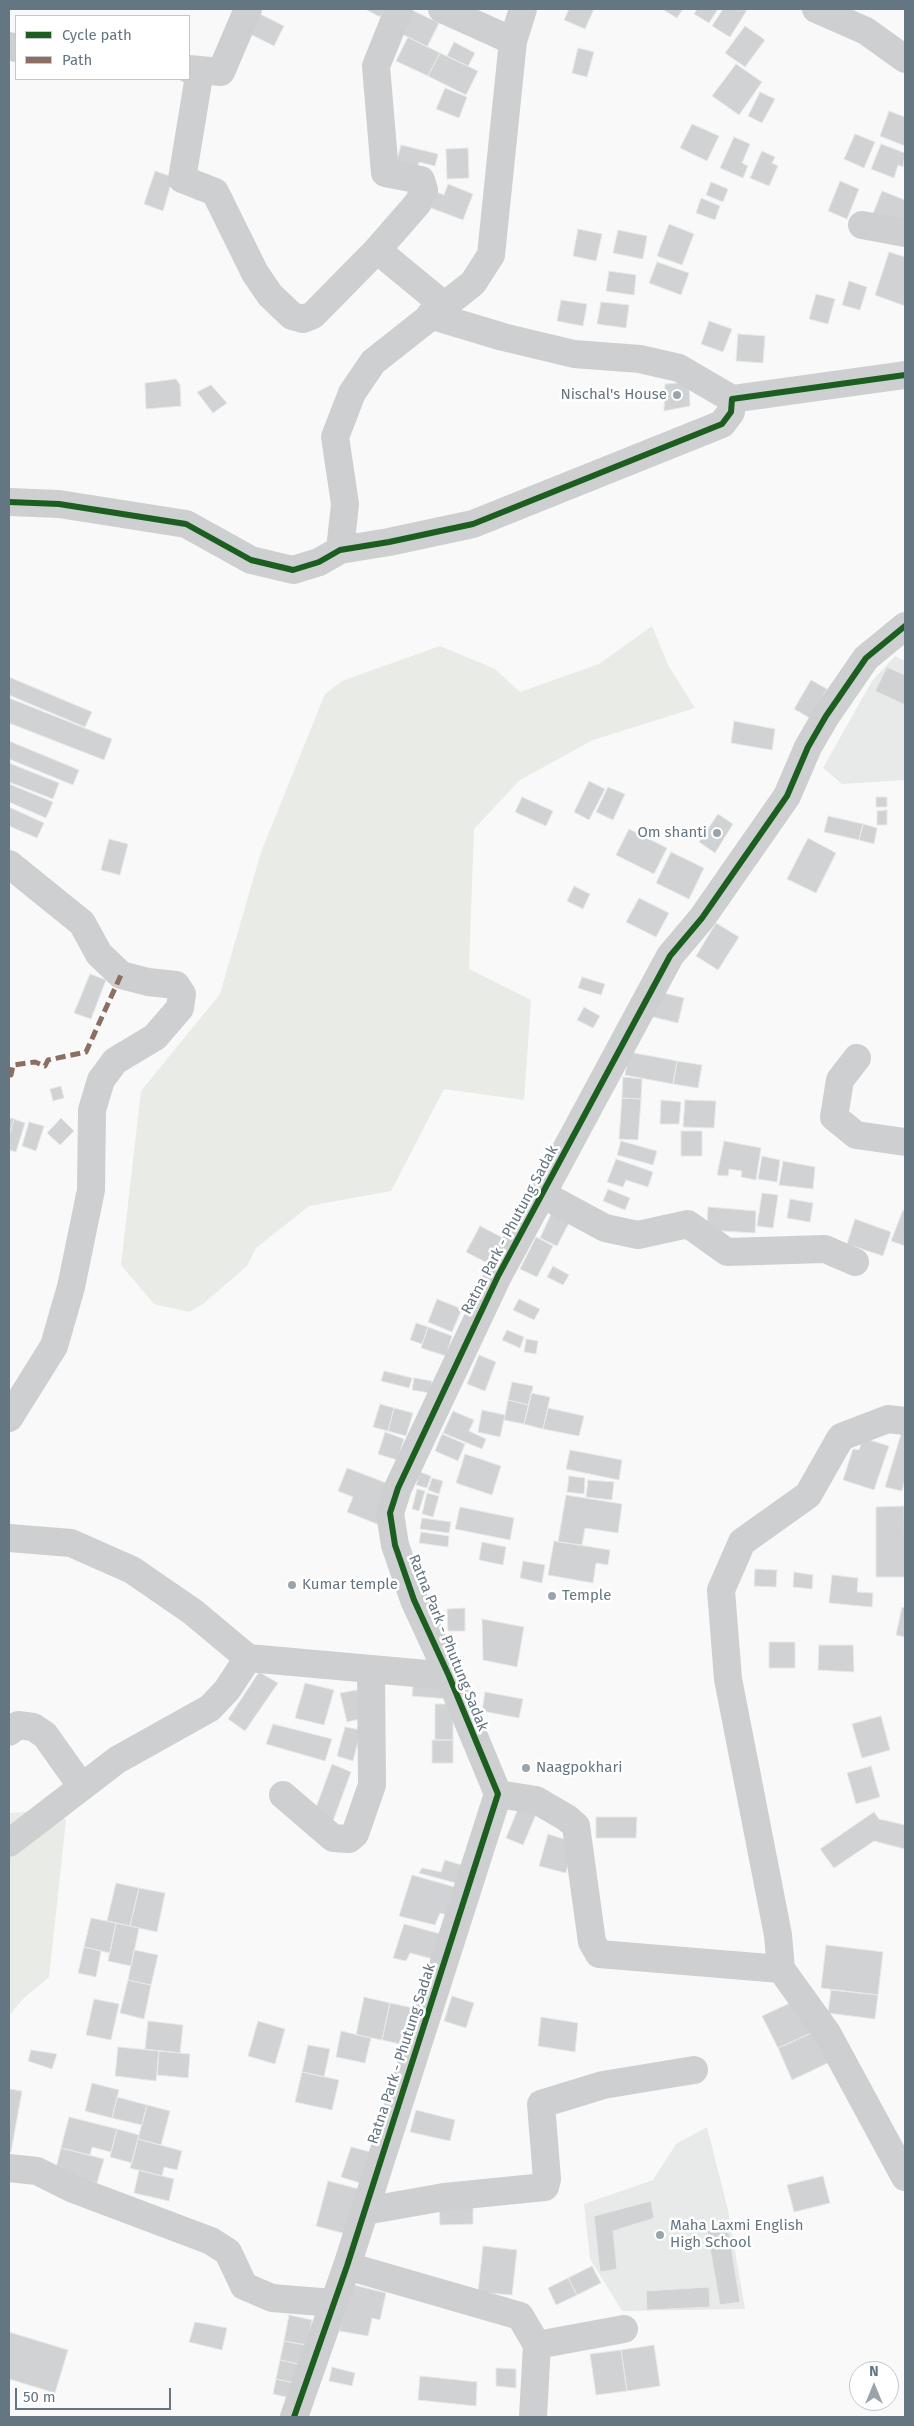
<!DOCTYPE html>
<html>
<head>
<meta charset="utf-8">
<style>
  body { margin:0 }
  #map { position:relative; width:914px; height:2426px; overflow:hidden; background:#f9f9f9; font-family:"Fira Sans",sans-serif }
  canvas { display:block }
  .frame { position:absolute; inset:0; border:10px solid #657683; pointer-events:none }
  .legend { position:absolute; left:15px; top:15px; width:175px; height:65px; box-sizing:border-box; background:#fff; border:1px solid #c1c8cd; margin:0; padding:6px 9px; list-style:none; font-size:15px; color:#657683 }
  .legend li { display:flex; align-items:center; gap:10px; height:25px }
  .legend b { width:25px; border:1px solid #c1c8cd }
  .north { position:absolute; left:849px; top:2361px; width:50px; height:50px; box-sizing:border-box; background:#fff; border:1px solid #c1c8cd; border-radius:50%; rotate:0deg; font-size:14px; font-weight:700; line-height:20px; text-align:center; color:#657683 }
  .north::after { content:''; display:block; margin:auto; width:18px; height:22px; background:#99a4ac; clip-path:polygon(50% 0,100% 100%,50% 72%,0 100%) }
  .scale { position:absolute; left:15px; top:2388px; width:156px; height:22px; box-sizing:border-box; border:2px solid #657683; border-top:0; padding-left:6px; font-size:15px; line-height:18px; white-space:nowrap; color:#657683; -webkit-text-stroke:4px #fff; paint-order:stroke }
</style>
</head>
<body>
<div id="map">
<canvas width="914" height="2426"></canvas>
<div class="frame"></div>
<ul class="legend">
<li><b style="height:6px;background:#1b5e20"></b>Cycle path</li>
<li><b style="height:6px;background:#8d6e63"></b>Path</li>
</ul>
<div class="north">N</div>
<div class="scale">50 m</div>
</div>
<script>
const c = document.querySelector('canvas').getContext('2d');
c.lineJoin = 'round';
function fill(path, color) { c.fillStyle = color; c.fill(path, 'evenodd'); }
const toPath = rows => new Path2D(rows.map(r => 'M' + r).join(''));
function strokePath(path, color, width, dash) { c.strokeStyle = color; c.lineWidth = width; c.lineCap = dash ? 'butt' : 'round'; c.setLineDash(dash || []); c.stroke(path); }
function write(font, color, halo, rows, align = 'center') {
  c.font = font + ' "Fira Sans",sans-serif'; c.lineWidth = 5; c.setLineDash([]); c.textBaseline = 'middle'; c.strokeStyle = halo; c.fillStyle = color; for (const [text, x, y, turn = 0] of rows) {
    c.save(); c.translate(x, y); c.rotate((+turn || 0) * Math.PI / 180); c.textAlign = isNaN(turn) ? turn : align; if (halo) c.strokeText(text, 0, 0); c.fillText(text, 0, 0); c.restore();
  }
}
const built = toPath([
  [895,656,905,661,905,780,842,784,823,768,872,681],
  [707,2127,728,2210,745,2309,622,2311,590,2259,584,2204,653,2180,676,2144]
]);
const green = toPath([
  [652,626,668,665,695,708,593,740,520,780,474,829,469,969,531,1000,524,1100,444,1089,391,1191,309,1206,256,1248,247,1266,203,1304,189,1312,154,1304,121,1265,141,1091,220,994,261,852,325,694,342,681,440,646,495,669,520,692,599,664],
  [52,1810,66,1820,49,1977,23,1999,9,2016,9,1813]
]);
const building = toPath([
  [365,9,385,9,380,17,365,9],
  [569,9,594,9,585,29,564,20,569,9],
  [662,9,683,9,677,18,662,9],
  [697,9,718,9,709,23,694,14,697,9],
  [723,9,747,10,730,37,712,26,723,9],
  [412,10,439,23,427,47,400,33,412,10],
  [260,14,284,26,274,46,250,34,260,14],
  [745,26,765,40,745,67,725,53,745,26],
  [408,37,440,53,428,76,396,61,408,37],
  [454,42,475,53,468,66,447,56,454,42],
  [578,48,594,52,587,77,572,73,578,48],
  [440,53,478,71,466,95,428,76,440,53],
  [736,64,762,82,739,115,712,96,736,64],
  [445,88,467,97,459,118,436,109,445,88],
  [760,92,775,99,762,123,748,116,760,92],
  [889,111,905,117,905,146,880,136,889,111],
  [692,124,719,136,707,161,680,148,692,124],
  [855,134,875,142,864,168,844,159,855,134],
  [734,137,750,144,742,163,748,166,743,178,720,168,734,137],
  [881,144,905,153,903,167,898,165,894,178,871,169,881,144],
  [401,145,438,154,435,166,419,162,416,172,395,167,401,145],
  [468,148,469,178,447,179,446,149,468,148],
  [762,151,775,157,772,163,778,166,769,186,750,178,762,151],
  [155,171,173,177,163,211,144,204,155,171],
  [840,181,859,189,847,219,828,211,840,181],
  [711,182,728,189,723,202,706,195,711,182],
  [448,184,473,194,463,220,431,208,437,192,444,195,448,184],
  [882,191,905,200,905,218,901,228,872,216,882,191],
  [701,198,720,206,715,220,696,213,701,198],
  [669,224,694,234,682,265,657,256,669,224],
  [578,229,602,234,596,261,573,256,578,229],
  [618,230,647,236,643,259,613,253,618,230],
  [889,252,905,257,905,306,875,295,889,252],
  [657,262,689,273,681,295,649,283,657,262],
  [609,271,636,275,634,295,606,291,609,271],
  [849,281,867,287,860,310,842,305,849,281],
  [816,294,835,299,828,324,809,319,816,294],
  [561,300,587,304,583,326,557,321,561,300],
  [601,302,629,305,626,328,597,324,601,302],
  [709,321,732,329,723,352,701,344,709,321],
  [738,334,765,336,763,363,736,361,738,334],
  [176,379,180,385,181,406,146,409,145,383,176,379],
  [689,382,690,406,664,411,665,384,689,382],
  [211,385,227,403,213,413,197,392,211,385],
  [887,667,905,675,905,705,875,691,887,667],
  [9,677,92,712,85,727,9,695,9,677],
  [811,680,827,689,810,718,794,709,811,680],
  [9,698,112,739,104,760,9,723,9,698],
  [734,721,775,729,772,750,731,743,734,721],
  [9,741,79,770,73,785,9,759,9,741],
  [9,763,59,783,53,799,9,782,9,763],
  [589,781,605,789,589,820,574,812,589,781],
  [9,784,53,802,46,818,9,802,9,784],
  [608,787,625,794,613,820,596,812,608,787],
  [522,797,553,811,546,826,515,812,522,797],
  [876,797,887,797,887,807,876,807,876,797],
  [9,807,44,823,37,838,9,826,9,807],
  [887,810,887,825,877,825,877,811,887,810],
  [718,814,733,824,715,853,699,842,718,814],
  [828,816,863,824,859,840,824,832,828,816],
  [863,824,877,828,874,844,859,840,863,824],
  [629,829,667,848,654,874,616,855,629,829],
  [808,838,836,853,816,893,787,879,808,838],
  [109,839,128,844,120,875,101,870,109,839],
  [671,852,704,868,689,899,656,883,671,852],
  [574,886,590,894,583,909,567,901,574,886],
  [639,898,669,913,656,937,626,922,639,898],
  [716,923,739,937,718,970,696,956,716,923],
  [90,974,106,980,91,1019,74,1013,90,974],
  [582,977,605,984,601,995,578,988,582,977],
  [655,991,684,998,678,1023,649,1016,655,991],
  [584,1007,600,1016,593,1028,577,1020,584,1007],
  [629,1052,677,1061,673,1084,625,1075,629,1052],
  [677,1061,702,1065,698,1088,673,1084,677,1061],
  [623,1077,642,1079,641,1099,622,1098,623,1077],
  [61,1086,64,1098,53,1101,50,1089,61,1086],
  [622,1098,641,1099,638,1140,619,1139,622,1098],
  [661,1100,681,1102,679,1124,660,1124,661,1100],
  [685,1100,716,1101,714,1128,683,1127,685,1100],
  [9,1118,14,1119,9,1136,9,1118],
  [61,1118,74,1131,60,1145,47,1133,61,1118],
  [14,1119,25,1123,16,1152,9,1150,9,1136,14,1119],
  [29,1122,44,1126,36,1151,22,1146,29,1122],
  [681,1131,702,1131,702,1156,681,1156,681,1131],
  [621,1141,657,1151,653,1165,617,1155,621,1141],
  [724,1141,761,1148,756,1180,741,1177,742,1171,729,1169,728,1176,717,1175,724,1141],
  [762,1156,780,1160,777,1182,758,1179,762,1156],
  [616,1159,653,1172,648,1187,626,1180,623,1187,607,1182,616,1159],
  [783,1161,815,1167,813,1189,779,1185,783,1161],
  [608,1189,630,1198,625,1210,603,1201,608,1189],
  [762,1193,778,1195,773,1228,757,1226,762,1193],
  [790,1199,813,1203,810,1222,787,1218,790,1199],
  [708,1207,756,1211,755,1233,707,1230,708,1207],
  [553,1210,571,1219,557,1246,540,1238,553,1210],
  [903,1210,905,1211,905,1246,891,1241,903,1210],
  [855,1219,891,1232,883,1256,847,1244,855,1219],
  [480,1226,509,1241,495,1267,466,1252,480,1226],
  [536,1237,553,1246,537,1277,520,1269,536,1237],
  [553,1266,569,1275,563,1285,547,1277,553,1266],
  [437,1299,462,1309,452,1332,428,1322,437,1299],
  [519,1299,540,1309,534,1320,513,1310,519,1299],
  [416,1323,428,1327,422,1344,410,1340,416,1323],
  [428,1327,452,1336,446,1356,421,1348,428,1327],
  [507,1330,524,1337,520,1348,502,1340,507,1330],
  [526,1339,538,1341,536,1354,524,1352,526,1339],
  [479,1355,496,1362,485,1391,467,1384,479,1355],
  [384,1371,412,1378,409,1388,381,1381,384,1371],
  [414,1378,432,1381,430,1393,412,1390,414,1378],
  [512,1382,533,1386,529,1405,508,1400,512,1382],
  [531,1393,550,1397,543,1429,524,1424,531,1393],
  [508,1400,529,1405,524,1424,504,1420,508,1400],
  [380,1404,394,1408,388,1431,373,1427,380,1404],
  [394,1408,413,1413,406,1436,388,1431,394,1408],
  [548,1408,584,1416,579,1436,543,1429,548,1408],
  [482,1410,505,1415,500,1437,478,1432,482,1410],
  [453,1411,474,1420,469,1431,486,1439,482,1449,443,1433,453,1411],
  [902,1431,905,1432,905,1479,902,1491,885,1487,902,1431],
  [385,1432,404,1439,397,1460,378,1454,385,1432],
  [442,1434,465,1444,458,1461,435,1451,442,1434],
  [863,1438,889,1446,874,1490,843,1480,853,1449,859,1450,863,1438],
  [570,1450,622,1460,619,1480,566,1469,570,1450],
  [465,1454,501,1466,492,1495,456,1483,465,1454],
  [347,1468,397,1487,382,1526,347,1512,353,1497,338,1491,347,1468],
  [420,1472,431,1476,427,1488,416,1485,420,1472],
  [569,1476,585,1478,584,1494,567,1492,569,1476],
  [432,1478,443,1481,439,1494,428,1490,432,1478],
  [588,1480,614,1482,612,1500,586,1497,588,1480],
  [417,1489,425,1491,419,1511,412,1509,417,1489],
  [427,1493,439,1496,433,1517,422,1514,427,1493],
  [566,1495,622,1504,618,1533,585,1528,582,1545,558,1542,566,1495],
  [904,1506,905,1577,876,1577,876,1507,904,1506],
  [460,1507,514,1518,510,1540,455,1529,460,1507],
  [422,1518,451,1522,449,1533,420,1529,422,1518],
  [421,1532,449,1536,448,1547,419,1543,421,1532],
  [554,1541,610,1550,608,1565,596,1563,593,1583,548,1575,554,1541],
  [482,1542,506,1547,503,1565,479,1560,482,1542],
  [523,1561,545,1565,542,1583,520,1578,523,1561],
  [755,1569,777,1570,776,1587,754,1586,755,1569],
  [794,1572,813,1575,812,1589,793,1587,794,1572],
  [832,1575,858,1578,857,1592,873,1593,872,1607,829,1603,832,1575],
  [902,1607,905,1608,905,1637,896,1635,902,1607],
  [465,1608,465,1631,448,1631,447,1609,465,1608],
  [482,1619,524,1627,517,1667,483,1660,482,1619],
  [769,1642,795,1642,795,1668,769,1668,769,1642],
  [819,1645,853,1645,854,1672,818,1670,819,1645],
  [259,1672,278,1683,245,1731,228,1719,259,1672],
  [414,1677,449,1679,448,1699,412,1696,414,1677],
  [305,1683,334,1690,324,1725,295,1718,305,1683],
  [357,1690,364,1718,347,1722,340,1693,357,1690],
  [485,1692,523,1699,519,1718,482,1711,485,1692],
  [435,1704,453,1704,453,1740,435,1740,435,1704],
  [881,1716,890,1750,862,1758,852,1724,881,1716],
  [273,1724,332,1739,325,1761,266,1744,273,1724],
  [345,1727,361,1730,353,1761,337,1756,345,1727],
  [432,1740,453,1740,453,1763,432,1763,432,1740],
  [332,1764,351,1772,333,1821,314,1813,332,1764],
  [871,1766,880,1797,856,1804,847,1773,871,1766],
  [520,1804,537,1812,523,1845,506,1838,520,1804],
  [874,1812,879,1819,905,1825,905,1849,874,1841,834,1868,820,1849,874,1812],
  [596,1817,637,1817,636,1838,596,1838,596,1817],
  [548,1834,573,1842,566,1873,539,1866,548,1834],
  [445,1860,468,1867,463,1885,419,1873,422,1868,441,1872,445,1860],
  [412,1875,465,1890,453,1917,440,1913,435,1925,399,1916,412,1875],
  [116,1883,139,1888,130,1926,107,1921,116,1883],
  [139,1888,165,1893,157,1932,130,1926,139,1888],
  [91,1918,116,1923,110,1953,84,1947,91,1918],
  [116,1923,139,1928,131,1966,108,1961,116,1923],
  [404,1924,448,1936,441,1961,410,1953,406,1961,393,1958,404,1924],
  [826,1945,883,1952,878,1995,821,1988,826,1945],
  [84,1947,101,1951,96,1977,78,1973,84,1947],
  [134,1950,158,1955,151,1985,128,1980,134,1950],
  [128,1980,151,1985,144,2019,120,2013,128,1980],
  [831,1990,878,1995,875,2019,828,2013,831,1990],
  [452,1996,474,2003,466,2028,444,2021,452,1996],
  [364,1997,390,2003,382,2040,356,2035,364,1997],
  [801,1998,816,2031,778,2048,762,2016,801,1998],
  [94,1999,119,2004,111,2040,86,2035,94,1999],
  [390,2003,422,2010,414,2047,382,2040,390,2003],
  [541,2017,578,2023,575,2052,538,2046,541,2017],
  [148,2021,183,2025,180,2053,145,2049,148,2021],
  [258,2021,285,2029,275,2064,248,2056,258,2021],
  [341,2031,371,2038,365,2063,336,2057,341,2031],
  [816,2031,830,2062,792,2080,778,2048,816,2031],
  [308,2045,330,2049,324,2077,302,2072,308,2045],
  [118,2047,159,2051,156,2081,115,2076,118,2047],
  [31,2050,57,2054,52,2069,28,2061,31,2050],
  [159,2051,190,2054,188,2078,157,2075,159,2051],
  [302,2072,339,2080,332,2110,295,2102,302,2072],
  [92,2083,119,2090,112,2118,85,2111,92,2083],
  [9,2089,22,2091,11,2152,9,2152,9,2089],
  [117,2097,147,2105,142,2125,112,2118,117,2097],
  [147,2105,170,2111,161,2145,138,2139,147,2105],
  [416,2110,455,2120,450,2141,410,2132,416,2110],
  [69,2117,117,2129,111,2152,92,2147,90,2155,61,2148,69,2117],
  [117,2129,139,2135,132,2163,110,2157,117,2129],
  [138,2139,182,2151,177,2170,164,2167,162,2176,130,2168,138,2139],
  [351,2147,374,2153,363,2184,341,2177,351,2147],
  [61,2148,104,2159,97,2183,55,2172,61,2148],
  [139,2170,174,2179,169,2201,134,2193,139,2170],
  [823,2176,830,2203,794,2212,787,2185,823,2176],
  [328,2181,363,2190,350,2235,316,2226,328,2181],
  [651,2201,654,2218,613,2231,617,2269,600,2272,594,2216,651,2201],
  [439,2204,473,2204,473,2224,440,2225,439,2204],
  [728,2228,740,2302,720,2305,707,2231,728,2228],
  [483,2246,517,2250,512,2295,478,2292,483,2246],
  [592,2266,601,2283,577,2295,568,2278,592,2266],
  [568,2278,577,2295,556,2305,548,2288,568,2278],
  [354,2285,386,2293,380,2320,372,2318,368,2336,339,2331,354,2285],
  [709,2287,710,2307,647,2310,646,2291,709,2287],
  [289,2315,312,2320,307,2345,284,2341,289,2315],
  [195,2322,227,2328,222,2350,189,2342,195,2322],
  [9,2332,68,2350,55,2393,9,2379,9,2332],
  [284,2341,307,2345,303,2365,280,2360,284,2341],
  [654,2345,660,2386,627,2391,621,2350,654,2345],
  [621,2350,627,2391,596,2395,590,2354,621,2350],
  [280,2360,303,2365,299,2384,276,2379,280,2360],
  [332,2367,355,2373,352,2386,329,2381,332,2367],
  [496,2368,516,2369,516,2388,496,2386,496,2368],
  [420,2376,477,2382,476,2406,418,2400,420,2376],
  [276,2379,299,2384,295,2399,273,2394,276,2379]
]);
const minor = toPath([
  [442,9,513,41],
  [816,9,866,31,905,59],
  [9,46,16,48],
  [189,69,221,72,248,9],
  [200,70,182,179,215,192,255,273,270,295,292,316,303,319,313,315,377,250,418,203,424,190,421,180,385,173,376,66,399,9],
  [862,225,905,233],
  [377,250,445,306],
  [430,315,503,337,574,354,640,359,679,368,732,399],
  [9,502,59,504,186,524,251,560,293,570,319,562,340,550,389,542,473,524,722,424,731,412,732,399,905,375],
  [340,550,345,504,335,437,352,393,373,362,473,283,491,255,513,41,523,9],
  [9,864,82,923,99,954,121,975,148,982,176,985,182,994,180,1008,155,1037,115,1061,101,1080,92,1110,91,1190,71,1287,54,1346,9,1418],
  [857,1058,840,1080,834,1117,856,1135,905,1142],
  [542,1194,605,1228,638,1235,688,1224,727,1252,825,1249,855,1262],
  [9,1538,71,1543,132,1570,193,1612,248,1658,449,1676],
  [9,1732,18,1725,33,1727,45,1735,82,1787],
  [498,1794,536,1800,567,1818,576,1826,592,1942,599,1954,781,1969,827,2033,905,2177],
  [283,1795,333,1838,349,1839,355,1834,372,1785,371,1670],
  [9,1843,117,1760,210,1708,227,1690,248,1658],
  [781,1969,778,1935,728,1679,721,1590,742,1542,808,1495,841,1437,888,1419,905,1421],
  [9,2168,37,2171,73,2189,211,2241,228,2252,244,2286,272,2298,333,2303],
  [365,2211,444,2197,545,2187,547,2179,541,2104,603,2085,694,2070],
  [347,2266,520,2316,537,2345,624,2329],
  [294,2417,347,2266,498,1794,449,1676,414,1600,395,1545,390,1513,398,1488,498,1276,670,956,702,918,787,796,808,747,826,716,866,658,905,626],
  [533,2417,537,2345]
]);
const quiet = toPath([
  [9,1074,11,1075,13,1065,35,1062,45,1066,48,1060,86,1052,121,975]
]);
const cycleway = toPath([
  [9,502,59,504,186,524,251,560,293,570,319,562,340,550,389,542,473,524,722,424,731,412,732,399,905,375],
  [294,2417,347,2266,498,1794,449,1676,414,1600,395,1545,390,1513,398,1488,498,1276,670,956,702,918,787,796,808,747,826,716,866,658,905,626]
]);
const markers = [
  [677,395,5,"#99a4ac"],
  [717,833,5,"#99a4ac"],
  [292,1585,5,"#99a4ac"],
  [552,1596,5,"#99a4ac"],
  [526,1768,5,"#99a4ac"],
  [660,2235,5,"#99a4ac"]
];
const poiNames = [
  ["Nischal's House",667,395,"right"],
  ["Om shanti",707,833,"right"],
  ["Kumar temple",302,1585],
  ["Temple",562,1596],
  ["Naagpokhari",536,1768],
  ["Maha Laxmi English",670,2226],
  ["High School",670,2243]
];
const streetNames = [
  ["Ratna Park - Phutung Sadak",510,1230,-62],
  ["Ratna Park - Phutung Sadak",448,1643,68],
  ["Ratna Park - Phutung Sadak",402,2054,-72]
];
fill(built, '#e8e9e9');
fill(green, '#e8ebe6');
fill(building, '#d0d2d3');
strokePath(building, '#e8e8e8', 1);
strokePath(minor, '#cecfd0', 28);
strokePath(quiet, '#8d6e63', 5, [10, 5]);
strokePath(cycleway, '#1b5e20', 6);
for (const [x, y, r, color] of markers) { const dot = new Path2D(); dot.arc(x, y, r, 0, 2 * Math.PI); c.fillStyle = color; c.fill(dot); strokePath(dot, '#fff', 2); }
write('15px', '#657683', '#fff', poiNames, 'left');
write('15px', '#657683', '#fff', streetNames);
</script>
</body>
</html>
